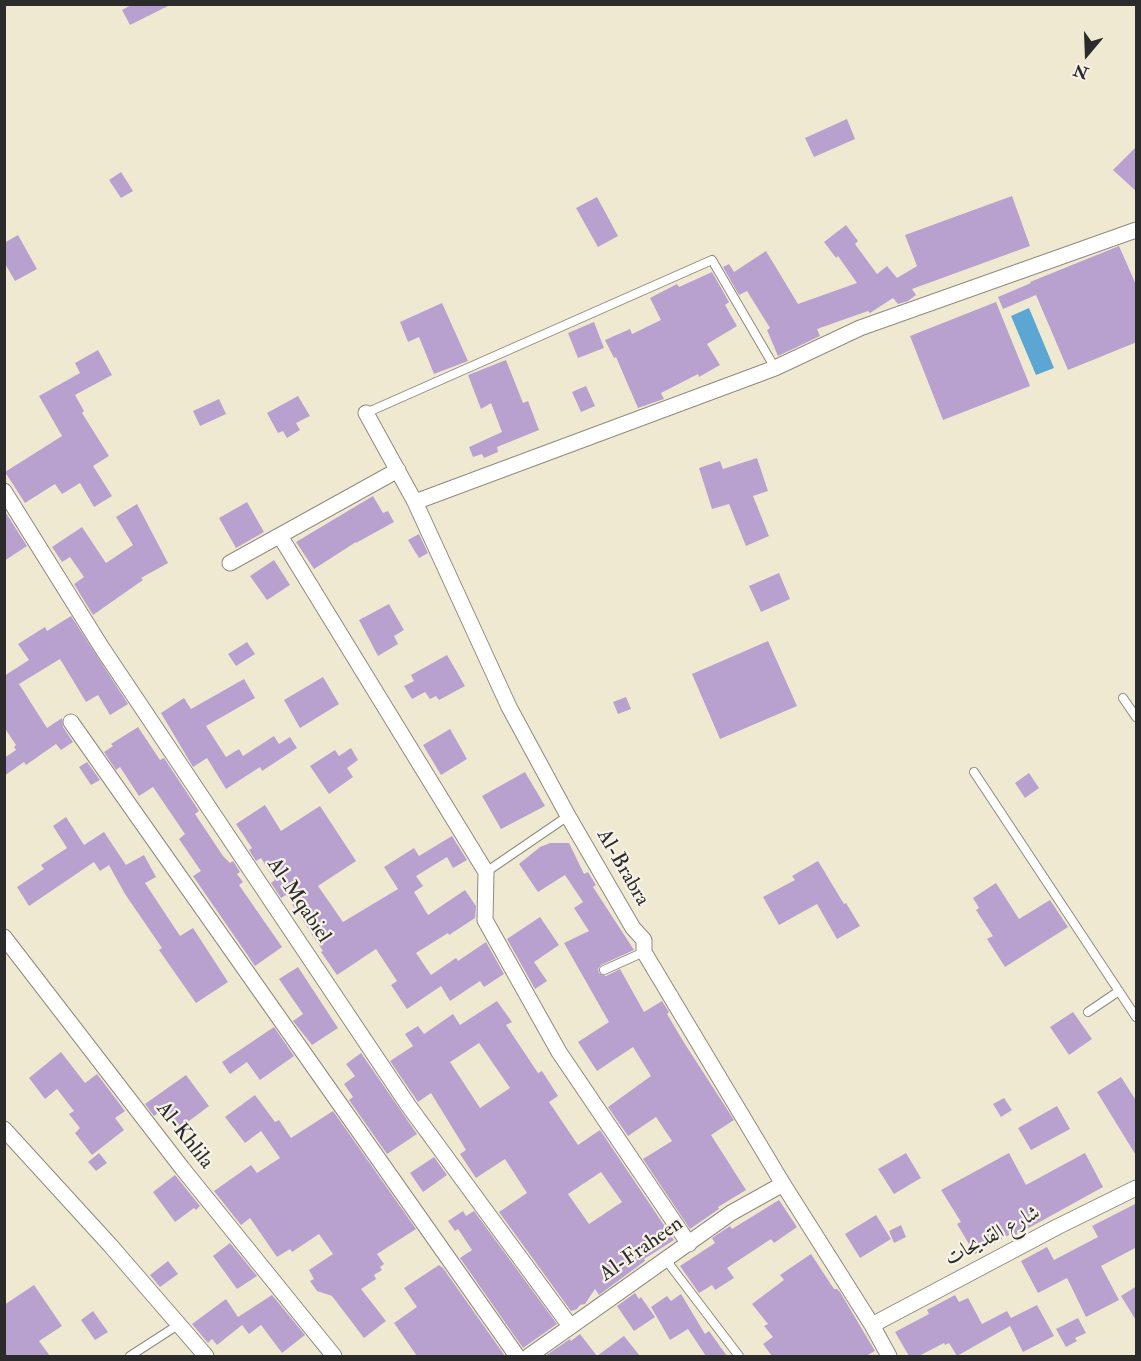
<!DOCTYPE html>
<html>
<head>
<meta charset="utf-8">
<style>
  body { margin:0 }
  #map { position:relative; width:1141px; height:1361px; overflow:hidden; background:#f0e9d2; font-family:"IM FELL Double Pica",serif }
  canvas { display:block }
  .frame { position:absolute; inset:0; border:6px solid #2b2b2b; pointer-events:none }
  .north { position:absolute; left:1057px; top:24px; width:60px; height:60px; -webkit-text-stroke:4px #f7f3e8; paint-order:stroke; rotate:199deg; font-size:16px; font-weight:700; line-height:24px; text-align:center; color:#2b2b2b }
  .north::after { content:''; display:block; margin:auto; width:21px; height:27px; background:#2b2b2b; clip-path:polygon(50% 0,100% 100%,50% 72%,0 100%) }
</style>
</head>
<body>
<div id="map">
<canvas width="1141" height="1361"></canvas>
<div class="frame"></div>
<div class="north">N</div>
</div>
<script>
const c = document.querySelector('canvas').getContext('2d');
c.lineJoin = 'round';
function fill(path, color) { c.fillStyle = color; c.fill(path, 'evenodd'); }
const toPath = rows => new Path2D(rows.map(r => 'M' + r).join(''));
function strokePath(path, color, width, dash) { c.strokeStyle = color; c.lineWidth = width; c.lineCap = dash ? 'butt' : 'round'; c.setLineDash(dash || []); c.stroke(path); }
function write(font, color, halo, rows, align = 'center') {
  c.font = font + ' "IM FELL Double Pica",Amiri,serif'; c.lineWidth = 4.5; c.setLineDash([]); c.textBaseline = 'middle'; c.strokeStyle = halo; c.fillStyle = color; for (const [text, x, y, turn = 0] of rows) {
    c.save(); c.translate(x, y); c.rotate((+turn || 0) * Math.PI / 180); c.textAlign = isNaN(turn) ? turn : align; if (halo) c.strokeText(text, 0, 0); c.fillText(text, 0, 0); c.restore();
  }
}
const water = toPath([
  [1029,308,1054,368,1036,375,1011,316]
]);
const building = toPath([
  [133,4,172,4,130,25,122,10],
  [847,119,855,139,814,157,805,138],
  [1137,146,1137,192,1113,170],
  [121,172,133,191,121,198,109,180],
  [1012,196,1030,246,912,289,916,295,908,301,898,304,893,298,870,313,868,311,817,329,820,336,778,356,767,330,770,328,747,291,739,295,723,267,729,264,734,272,766,251,798,304,857,283,838,256,836,258,824,242,846,225,858,241,855,244,877,274,887,266,897,278,917,266,905,235],
  [597,197,618,236,598,247,576,208],
  [18,235,37,269,15,281,4,262,4,243],
  [1119,246,1137,287,1137,342,1068,370,1036,295,1003,309,998,297,1031,283,1030,282],
  [712,272,729,302,725,305,737,326,707,344,720,365,699,377,698,374,661,393,664,399,638,408,616,357,614,358,605,340,630,329,632,334,661,320,650,298,677,284,679,287],
  [996,302,1030,386,943,420,910,336],
  [442,303,468,361,434,374,419,337,408,342,400,322],
  [594,322,604,348,578,358,568,333],
  [98,350,112,375,75,395,84,411,82,413,109,456,93,466,112,496,94,507,80,483,62,494,55,484,25,503,5,472,62,436,39,396,80,373,75,363],
  [506,360,523,403,528,401,539,430,497,447,498,452,484,458,482,454,473,457,469,447,502,432,491,403,481,409,468,375],
  [586,386,595,406,581,412,572,392],
  [298,396,310,416,296,423,300,430,287,438,283,431,278,433,267,413],
  [219,399,226,414,200,426,193,411],
  [757,458,768,491,753,496,769,536,746,546,729,504,712,509,699,468,720,461,723,469],
  [373,496,383,513,388,511,394,522,356,543,356,542,314,569,296,542],
  [247,502,264,532,236,548,219,518],
  [137,504,168,563,141,578,143,580,93,615,74,584,84,577,70,557,62,562,52,547,82,527,106,563,133,545,116,517],
  [4,510,27,546,4,561],
  [419,534,428,553,419,558,408,540],
  [274,560,290,585,267,600,250,576],
  [779,573,790,599,761,612,749,586],
  [389,604,404,630,394,636,398,644,378,656,359,620],
  [71,616,128,704,110,715,98,695,86,702,60,659,19,684,47,728,62,718,63,727,73,742,61,750,56,744,26,765,24,762,4,776,4,758,16,750,14,747,16,745,4,727,4,676,29,660,18,644,45,627,47,631],
  [768,641,797,706,720,739,692,674],
  [247,642,255,654,236,666,228,654],
  [447,655,465,686,439,700,436,696,430,699,425,692,412,699,404,686,414,681,411,675],
  [323,677,339,704,300,728,284,700],
  [244,679,255,698,206,726,226,757,239,749,243,756,274,736,279,744,290,737,297,748,262,771,260,767,226,789,207,758,193,767,161,713,184,698,191,709],
  [626,697,631,709,618,714,613,702],
  [138,727,160,760,164,758,199,811,195,814,223,856,230,863,233,861,240,872,237,874,243,882,239,885,282,947,255,966,193,876,201,871,179,839,185,834,153,787,139,796,120,767,116,770,104,752,113,746,111,744],
  [450,729,467,759,441,775,423,745],
  [351,748,358,760,347,768,353,777,329,794,310,766,335,750,339,756],
  [87,762,100,780,91,785,79,767],
  [525,772,545,806,501,829,482,796],
  [1029,773,1039,788,1025,798,1015,783],
  [265,805,281,831,320,806,356,861,318,886,343,922,398,889,384,867,414,848,419,856,452,836,467,860,453,868,447,857,416,876,423,886,414,892,428,915,465,890,476,906,475,918,449,935,448,933,416,953,431,975,456,958,458,961,486,942,504,974,484,987,480,981,450,1001,441,986,407,1009,391,985,397,981,376,949,337,975,321,952,323,951,286,895,281,898,271,883,275,880,261,858,256,861,249,850,252,848,236,824],
  [66,817,84,845,104,832,126,865,144,855,156,877,145,883,180,936,193,928,228,982,196,1003,159,950,162,948,125,894,109,865,100,871,94,862,29,906,17,887,44,869,41,865,67,848,53,826],
  [550,843,569,843,584,874,588,872,596,885,593,887,634,950,601,965,598,969,599,973,606,976,620,969,644,1012,662,1001,669,1012,667,1014,683,1041,734,1120,711,1135,746,1190,718,1207,719,1209,690,1229,643,1159,672,1141,656,1117,628,1136,608,1107,651,1076,633,1047,597,1071,578,1042,609,1022,564,943,589,931,574,908,583,902,565,875,538,892,519,864,540,847],
  [818,861,844,904,846,903,860,926,837,939,817,904,779,925,763,897,795,880,792,876],
  [996,883,1019,919,1050,900,1068,927,1005,967,987,939,993,936,976,910,979,908,973,898],
  [540,917,559,945,534,962,547,981,535,989,507,939],
  [298,967,338,1028,312,1045,293,1021,303,1014,279,979],
  [497,1001,512,1022,506,1025,538,1073,542,1071,558,1096,549,1102,578,1145,600,1130,674,1240,644,1259,645,1261,599,1295,595,1289,585,1304,580,1305,577,1309,571,1311,499,1212,527,1193,505,1159,476,1178,460,1154,466,1150,431,1093,418,1102,390,1061,413,1046,405,1034,418,1026,424,1034,453,1014,460,1025],
  [479,1043,510,1088,480,1108,450,1062],
  [601,1172,622,1202,589,1224,568,1194],
  [1073,1012,1092,1039,1069,1055,1050,1027],
  [274,1027,294,1056,260,1080,247,1062,230,1074,222,1062],
  [61,1052,85,1083,97,1074,125,1111,115,1118,124,1130,92,1155,75,1133,80,1128,69,1114,74,1111,57,1089,45,1099,29,1078],
  [361,1053,417,1134,387,1154,349,1100,353,1097,344,1084,355,1076,346,1064],
  [186,1075,209,1106,177,1130,162,1110,154,1116,145,1104],
  [1121,1077,1137,1102,1137,1157,1097,1092],
  [255,1095,275,1122,279,1120,291,1138,333,1111,416,1229,377,1254,384,1264,380,1267,382,1270,374,1275,376,1279,361,1289,386,1321,364,1338,332,1296,317,1291,310,1281,314,1279,309,1270,333,1254,319,1234,292,1252,290,1249,277,1257,250,1218,241,1225,214,1191,251,1165,257,1173,280,1158,261,1131,245,1143,225,1117],
  [1004,1098,1012,1110,1001,1117,993,1104],
  [1057,1106,1070,1129,1031,1150,1018,1128],
  [99,1153,107,1163,96,1171,88,1162],
  [906,1153,921,1178,894,1194,878,1169],
  [1009,1153,1026,1185,1085,1153,1103,1187,1016,1235,1014,1232,975,1254,957,1224,961,1222,941,1190],
  [434,1157,447,1175,423,1192,410,1173],
  [175,1175,200,1206,196,1210,194,1208,175,1222,153,1192],
  [779,1200,797,1227,774,1243,771,1239,727,1268,734,1278,715,1290,712,1285,699,1293,680,1266,715,1243,712,1238,730,1226,732,1229],
  [1137,1203,1137,1247,1101,1266,1119,1300,1086,1317,1067,1278,1038,1293,1021,1261,1047,1247,1054,1260,1098,1237,1092,1226],
  [463,1211,466,1216,474,1211,557,1324,523,1348,460,1258,472,1250,458,1229,455,1231,448,1221],
  [876,1215,891,1239,860,1258,845,1234],
  [901,1225,906,1237,894,1243,889,1231],
  [230,1243,257,1276,237,1289,213,1256],
  [811,1254,834,1289,837,1289,840,1292,875,1351,866,1356,772,1356,763,1344,773,1337,764,1326,768,1324,752,1304,784,1280,780,1275],
  [168,1261,178,1274,160,1287,150,1275],
  [439,1265,443,1268,505,1356,417,1356,394,1323,417,1307,404,1288],
  [34,1285,62,1326,39,1341,50,1356,4,1356,4,1305],
  [1137,1286,1137,1322,1121,1296],
  [635,1293,639,1299,641,1297,655,1317,634,1331,617,1306],
  [681,1294,705,1334,709,1331,727,1356,706,1356,688,1329,670,1340,651,1307,667,1296,671,1301],
  [272,1295,305,1335,282,1353,261,1325,249,1334,242,1325,217,1345,212,1339,208,1343,192,1324,226,1299,238,1317],
  [955,1295,959,1302,968,1298,982,1324,1007,1311,1011,1318,1037,1305,1054,1336,1023,1352,1010,1326,957,1356,949,1343,945,1345,944,1343,919,1356,909,1356,895,1332,929,1314,927,1310],
  [93,1311,108,1332,95,1340,81,1320],
  [1078,1318,1086,1333,1075,1338,1077,1341,1066,1347,1056,1329],
  [580,1334,597,1356,545,1356,570,1339,571,1341],
  [624,1336,640,1356,597,1356]
]);
const lane = toPath([
  [366,413,712,260,775,368],
  [1123,698,1136,717],
  [974,772,1136,1017],
  [486,872,568,816],
  [604,970,644,952],
  [1088,1012,1119,991],
  [666,1260,739,1356],
  [130,1356,178,1325]
]);
const street = toPath([
  [366,413,415,502,509,707,568,816,633,928,644,940,644,952,783,1184,872,1325,889,1356],
  [4,491,102,648,408,1105,570,1326],
  [415,502,775,368,860,328,1136,230],
  [280,536,486,872,485,920,559,1052,689,1244],
  [230,563,398,470],
  [71,722,517,1356],
  [4,937,182,1168,334,1356],
  [4,1129,110,1245,206,1356],
  [872,1325,1057,1227,1136,1188],
  [529,1356,731,1213,783,1184]
]);
const streetNames = [
  ["Al-Brabra",622,868,60],
  ["Al-Mqabiel",298,901,56],
  ["Al-Khlila",184,1136,52],
  ["شارع القديحات",993,1237,-28],
  ["Al-Fraheen",642,1250,-35]
];
fill(water, '#5ca6d4');
fill(building, '#b9a1cf');
strokePath(lane, '#8e8a7e', 10);
strokePath(street, '#8e8a7e', 17);
strokePath(lane, '#fff', 8);
strokePath(street, '#fff', 15);
write('21px', '#2b2b2b', '#f7f3e8', streetNames);
</script>
</body>
</html>
